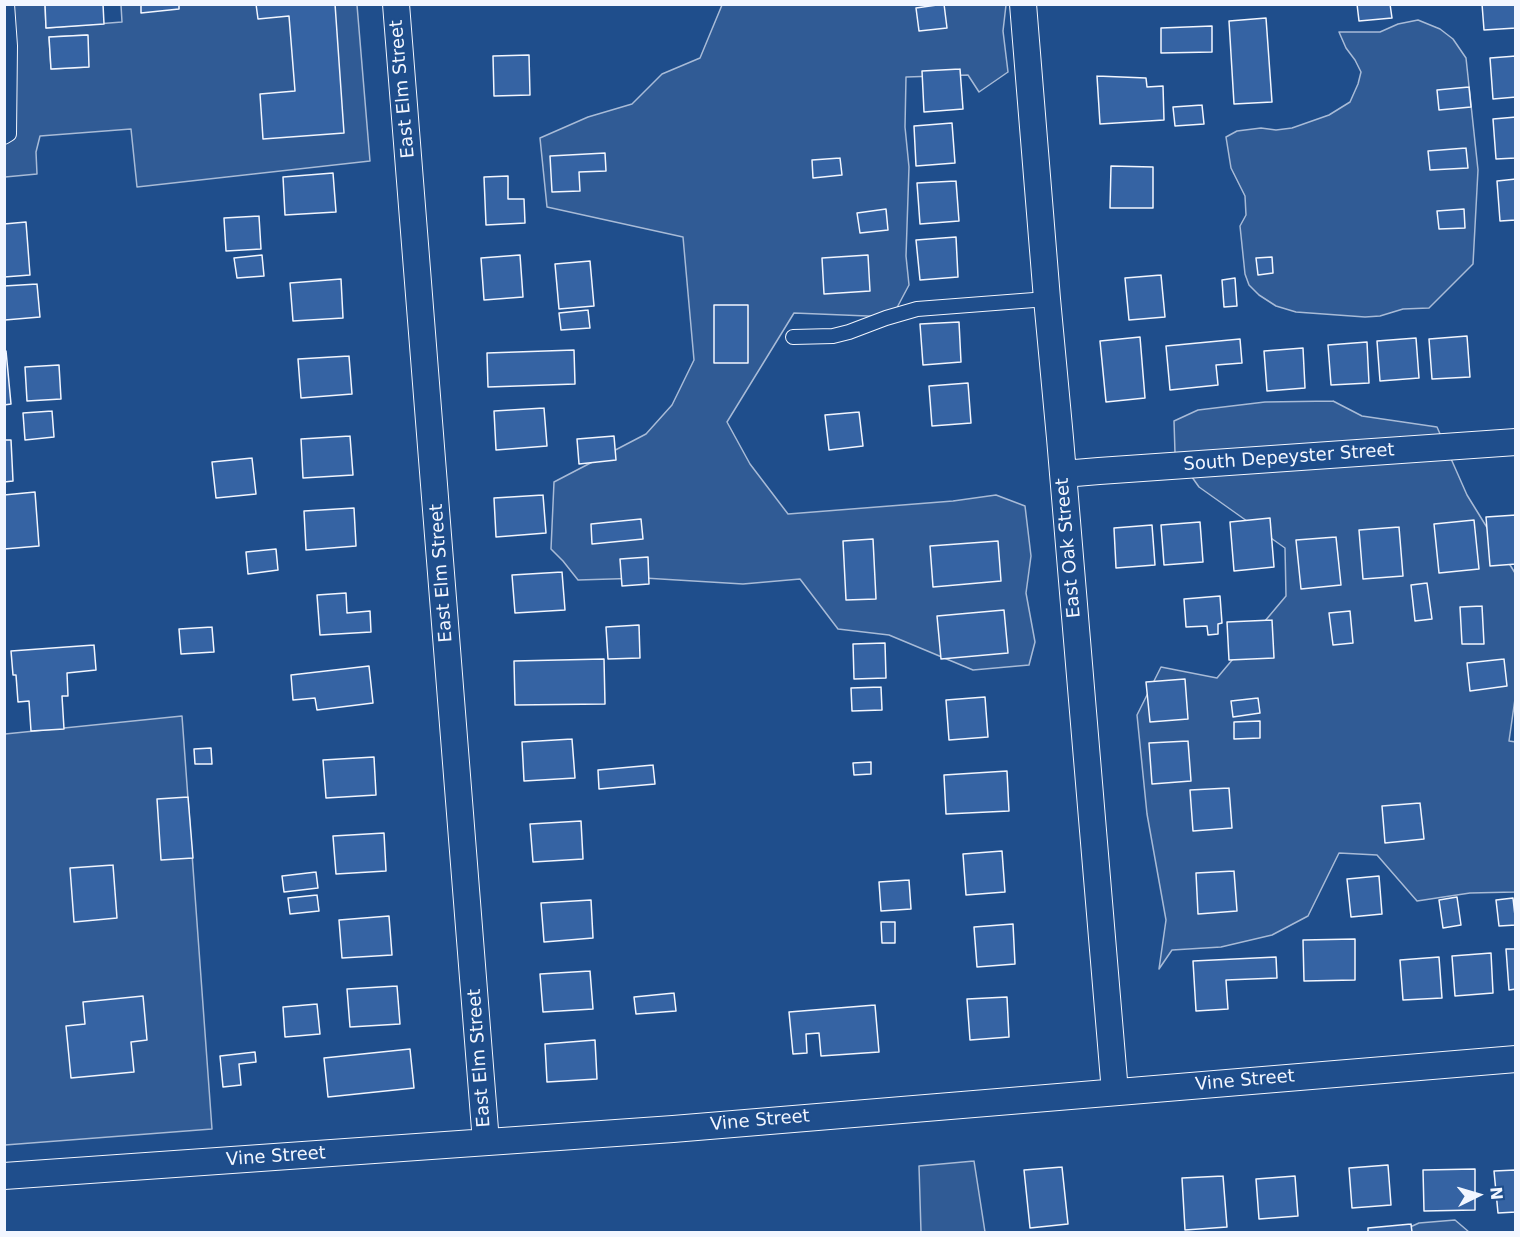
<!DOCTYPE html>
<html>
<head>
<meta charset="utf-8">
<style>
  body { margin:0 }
  #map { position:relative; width:1520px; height:1237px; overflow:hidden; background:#1f4e8c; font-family:"DejaVu Sans",sans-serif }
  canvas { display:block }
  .frame { position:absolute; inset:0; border:6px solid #f2f6ff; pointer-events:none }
  .north { position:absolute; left:1448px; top:1165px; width:60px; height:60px; -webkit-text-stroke:4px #1f4e8c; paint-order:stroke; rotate:85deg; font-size:16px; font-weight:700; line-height:24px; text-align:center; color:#f2f6ff }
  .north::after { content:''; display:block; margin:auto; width:21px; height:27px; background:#f2f6ff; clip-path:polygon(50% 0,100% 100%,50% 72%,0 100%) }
</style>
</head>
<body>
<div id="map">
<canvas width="1520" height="1237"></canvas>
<div class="frame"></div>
<div class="north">N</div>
</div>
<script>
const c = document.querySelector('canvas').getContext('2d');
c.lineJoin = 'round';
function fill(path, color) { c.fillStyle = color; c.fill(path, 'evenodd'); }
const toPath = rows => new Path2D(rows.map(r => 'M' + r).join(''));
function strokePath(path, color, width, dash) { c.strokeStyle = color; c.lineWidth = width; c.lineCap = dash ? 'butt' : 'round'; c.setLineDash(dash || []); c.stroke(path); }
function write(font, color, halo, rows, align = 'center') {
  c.font = font + ' "DejaVu Sans",sans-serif'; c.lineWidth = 4.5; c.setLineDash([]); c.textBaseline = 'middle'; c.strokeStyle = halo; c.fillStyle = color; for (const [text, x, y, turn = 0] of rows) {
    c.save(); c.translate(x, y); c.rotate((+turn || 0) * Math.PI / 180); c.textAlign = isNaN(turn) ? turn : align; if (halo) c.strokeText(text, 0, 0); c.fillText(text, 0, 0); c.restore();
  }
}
const built = toPath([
  [5,5,45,5,46,28,122,22,121,5,357,5,370,161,137,187,131,129,40,136,36,152,37,174,5,177,5,5],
  [87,35,88,67,51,69,49,37,87,35],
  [722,5,1006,5,1003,31,1008,72,979,92,968,75,906,77,905,127,909,167,906,256,909,285,892,317,794,313,727,422,750,464,788,514,953,501,996,495,1025,506,1031,556,1026,593,1035,642,1029,665,973,670,889,635,838,629,800,579,743,584,644,578,578,580,563,561,551,549,554,482,646,434,672,405,694,360,683,237,547,207,540,138,588,117,632,104,662,74,700,58,722,5],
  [1418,20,1440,29,1453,39,1466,58,1478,170,1473,264,1429,308,1403,309,1380,316,1365,317,1296,312,1276,306,1259,295,1249,285,1245,274,1240,226,1246,215,1245,196,1231,168,1226,137,1237,131,1261,128,1276,130,1292,128,1329,115,1350,102,1358,84,1361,72,1355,60,1346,48,1339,32,1380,32,1398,24,1418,20],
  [1333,401,1362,416,1437,427,1467,495,1515,573,1516,692,1509,741,1516,742,1515,892,1470,893,1417,901,1377,855,1339,853,1308,916,1272,935,1221,947,1172,950,1159,969,1166,920,1147,814,1137,715,1161,667,1217,678,1286,596,1285,548,1199,487,1175,453,1174,421,1198,410,1265,402,1333,401],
  [182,716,212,1129,5,1145,5,734,182,716],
  [974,1161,985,1232,921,1232,919,1166,974,1161],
  [1455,1220,1469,1232,1399,1232,1419,1223,1455,1220]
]);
const building = toPath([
  [45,4,103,4,104,24,46,28,45,4],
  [141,4,179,4,179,9,141,13,141,4],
  [256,4,335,4,344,133,263,139,260,94,295,91,289,16,258,19,256,4],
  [944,4,947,28,919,31,916,8,944,4],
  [1357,4,1390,4,1392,18,1359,21,1357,4],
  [1482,4,1516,4,1516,28,1484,30,1482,4],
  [1266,18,1272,102,1234,104,1229,21,1266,18],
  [1212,26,1212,52,1161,53,1161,28,1212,26],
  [88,35,89,67,51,69,49,37,88,35],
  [529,55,530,95,494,96,493,56,529,55],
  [1516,56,1516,97,1493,99,1490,58,1516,56],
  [960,69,963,109,924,112,922,71,960,69],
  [1097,76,1146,78,1147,87,1163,86,1164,120,1100,124,1097,76],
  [1469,87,1471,107,1439,110,1437,90,1469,87],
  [1202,105,1204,124,1175,126,1173,107,1202,105],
  [1516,117,1516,158,1496,159,1493,119,1516,117],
  [952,123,955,163,916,166,914,126,952,123],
  [1466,148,1468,168,1430,170,1428,151,1466,148],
  [605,153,606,171,579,172,580,191,552,192,550,156,605,153],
  [840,158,842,175,813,178,812,160,840,158],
  [1111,166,1153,167,1153,208,1110,208,1111,166],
  [333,173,336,212,285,215,283,177,333,173],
  [508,176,508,199,524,199,525,223,486,225,484,177,508,176],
  [1516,179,1516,220,1500,221,1497,181,1516,179],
  [956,181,959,221,920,224,917,183,956,181],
  [886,209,888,230,860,233,857,213,886,209],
  [1464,209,1465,228,1439,229,1437,211,1464,209],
  [259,216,261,249,226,251,224,218,259,216],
  [26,222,30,275,4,277,4,224,26,222],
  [956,237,958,277,920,280,916,240,956,237],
  [262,255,264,276,237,278,234,258,262,255],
  [520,255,523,297,484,300,481,258,520,255],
  [868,255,870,291,824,294,822,258,868,255],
  [1272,257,1273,273,1258,275,1256,258,1272,257],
  [590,261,594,306,559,309,555,264,590,261],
  [1161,275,1165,317,1129,320,1125,278,1161,275],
  [1235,278,1237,306,1224,307,1222,280,1235,278],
  [341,279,343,318,293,321,290,283,341,279],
  [37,284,40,317,5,320,4,286,37,284],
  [714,305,748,305,748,363,714,363,714,305],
  [588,310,590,328,561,330,559,313,588,310],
  [959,322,961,362,923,365,920,324,959,322],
  [1467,336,1470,377,1432,379,1429,339,1467,336],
  [1140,337,1145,398,1106,402,1100,341,1140,337],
  [1416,338,1419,378,1380,381,1377,341,1416,338],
  [1240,339,1242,363,1216,365,1218,385,1170,390,1166,346,1240,339],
  [1367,342,1369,383,1331,385,1328,345,1367,342],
  [1303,348,1305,388,1267,391,1264,351,1303,348],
  [574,350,575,384,488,387,487,353,574,350],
  [4,351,6,351,11,404,4,405,4,351],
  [349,356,352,394,301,398,298,359,349,356],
  [59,365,61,399,27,401,25,367,59,365],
  [968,383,971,423,932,426,929,386,968,383],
  [544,408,547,446,496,450,494,411,544,408],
  [52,411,54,437,25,440,23,413,52,411],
  [859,412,863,446,829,450,825,415,859,412],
  [350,436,353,475,303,478,301,439,350,436],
  [614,436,616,460,579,464,577,439,614,436],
  [4,440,11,440,13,481,4,482,4,440],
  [252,458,256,494,216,498,212,462,252,458],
  [35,492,39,546,4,549,4,495,35,492],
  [543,495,546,533,496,537,494,498,543,495],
  [354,508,356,546,306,550,304,511,354,508],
  [1516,515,1516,564,1490,566,1486,517,1516,515],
  [1270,518,1274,567,1234,571,1230,522,1270,518],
  [641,519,643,539,592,544,591,524,641,519],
  [1474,520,1479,569,1439,573,1434,524,1474,520],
  [1200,522,1203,562,1164,565,1161,525,1200,522],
  [1152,525,1155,565,1116,568,1114,528,1152,525],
  [1399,527,1403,576,1363,579,1359,530,1399,527],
  [1336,537,1341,585,1301,589,1296,540,1336,537],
  [873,539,876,599,846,600,843,541,873,539],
  [998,541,1001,581,933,587,930,546,998,541],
  [276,549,278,570,248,574,246,552,276,549],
  [648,557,649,584,622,586,620,559,648,557],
  [562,572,565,610,515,613,512,575,562,572],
  [1427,583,1432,619,1415,621,1411,585,1427,583],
  [346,593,347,613,370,611,371,632,320,635,317,595,346,593],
  [1220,596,1222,623,1218,624,1218,634,1208,635,1207,626,1186,627,1184,599,1220,596],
  [1482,606,1484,644,1462,644,1460,607,1482,606],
  [1004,610,1008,653,941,659,937,616,1004,610],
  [1350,611,1353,643,1333,645,1329,613,1350,611],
  [1272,620,1274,658,1229,660,1227,622,1272,620],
  [639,625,640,658,608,659,606,627,639,625],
  [212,627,214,652,181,654,179,629,212,627],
  [885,643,886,678,854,679,853,644,885,643],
  [94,645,96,670,67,673,68,696,62,696,64,729,31,731,29,701,18,702,16,675,13,675,11,651,94,645],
  [604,659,605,704,515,705,514,661,604,659],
  [1504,659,1507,686,1470,691,1467,663,1504,659],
  [369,666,373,703,317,710,315,698,293,700,291,675,369,666],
  [1185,679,1188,719,1150,722,1146,682,1185,679],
  [881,687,882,710,852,711,851,688,881,687],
  [985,697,988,737,949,740,946,700,985,697],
  [1258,698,1260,713,1233,717,1231,701,1258,698],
  [1260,721,1260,738,1234,739,1234,722,1260,721],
  [572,739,575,778,524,781,522,742,572,739],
  [1188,741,1191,781,1152,784,1149,743,1188,741],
  [211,748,212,764,195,764,194,749,211,748],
  [374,757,376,795,326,798,323,760,374,757],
  [871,762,871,774,854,775,853,763,871,762],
  [653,765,655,784,599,789,598,770,653,765],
  [1007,771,1009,811,946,814,944,775,1007,771],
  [1229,788,1232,828,1193,831,1190,790,1229,788],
  [188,797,193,858,161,860,157,799,188,797],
  [1420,803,1424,839,1385,843,1382,806,1420,803],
  [581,821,583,859,533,862,530,824,581,821],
  [384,833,386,871,336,874,333,836,384,833],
  [1002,851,1005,892,966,895,963,854,1002,851],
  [113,865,117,918,74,922,70,868,113,865],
  [1234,871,1237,911,1198,914,1196,873,1234,871],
  [316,872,318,888,284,892,282,876,316,872],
  [1379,876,1382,914,1351,917,1347,879,1379,876],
  [909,880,911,909,881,911,879,882,909,880],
  [317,895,319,911,290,914,288,898,317,895],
  [1457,897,1461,925,1443,928,1439,900,1457,897],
  [1513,898,1516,925,1499,926,1496,900,1513,898],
  [591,900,593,938,544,942,541,903,591,900],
  [389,916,392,955,342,958,339,920,389,916],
  [881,922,895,922,895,943,882,943,881,922],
  [1013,924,1015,964,977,967,974,927,1013,924],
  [1355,939,1355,980,1304,981,1303,940,1355,939],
  [1506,949,1516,949,1516,989,1509,990,1506,949],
  [1491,953,1493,993,1455,996,1452,956,1491,953],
  [1276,957,1277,978,1226,980,1228,1009,1196,1011,1193,961,1276,957],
  [1439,957,1442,998,1403,1000,1400,960,1439,957],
  [590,971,593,1009,543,1012,540,974,590,971],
  [397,986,400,1024,350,1027,347,989,397,986],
  [674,993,676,1011,636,1014,634,997,674,993],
  [143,996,147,1040,131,1042,134,1072,71,1078,66,1026,85,1024,83,1002,143,996],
  [1007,997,1009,1037,970,1040,967,999,1007,997],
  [317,1004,320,1034,285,1037,283,1007,317,1004],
  [875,1005,879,1052,821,1056,819,1033,806,1034,807,1053,793,1054,789,1012,875,1005],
  [595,1040,597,1079,547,1082,545,1044,595,1040],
  [410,1049,414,1088,328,1097,324,1058,410,1049],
  [255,1052,256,1062,239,1064,241,1085,223,1087,220,1056,255,1052],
  [1388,1165,1391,1205,1352,1208,1349,1168,1388,1165],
  [1062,1167,1068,1224,1030,1228,1024,1170,1062,1167],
  [1475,1169,1475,1210,1424,1211,1423,1170,1475,1169],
  [1516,1170,1516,1212,1498,1213,1494,1171,1516,1170],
  [1223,1176,1227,1227,1185,1230,1182,1178,1223,1176],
  [1295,1176,1298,1216,1259,1219,1256,1179,1295,1176],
  [1411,1224,1412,1232,1368,1232,1368,1228,1411,1224]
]);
const lane = toPath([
  [4,137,9,134,10,46,7,4],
  [793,337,833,336,849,332,886,318,917,309,1047,299]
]);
const street = toPath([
  [396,4,486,1142],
  [1023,4,1047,299,1060,438,1115,1092],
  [1063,474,1099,471,1516,442],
  [4,1176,673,1129,1516,1059]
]);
const streetNames = [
  ["East Elm Street",403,89,-95],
  ["South Depeyster Street",1289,458,-4],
  ["East Oak Street",1069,548,-95],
  ["East Elm Street",442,573,-94],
  ["East Elm Street",480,1058,-94],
  ["Vine Street",1245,1081,-5],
  ["Vine Street",760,1121,-5],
  ["Vine Street",276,1157,-4]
];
fill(built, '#305b95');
strokePath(built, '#a8bbd7', 1.5);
fill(building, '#3563a3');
strokePath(building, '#f2f6ff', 1.5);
strokePath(lane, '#f2f6ff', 16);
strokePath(street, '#f2f6ff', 28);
strokePath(lane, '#1f4e8c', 14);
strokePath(street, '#1f4e8c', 26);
write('18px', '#f2f6ff', '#1f4e8c', streetNames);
</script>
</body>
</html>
